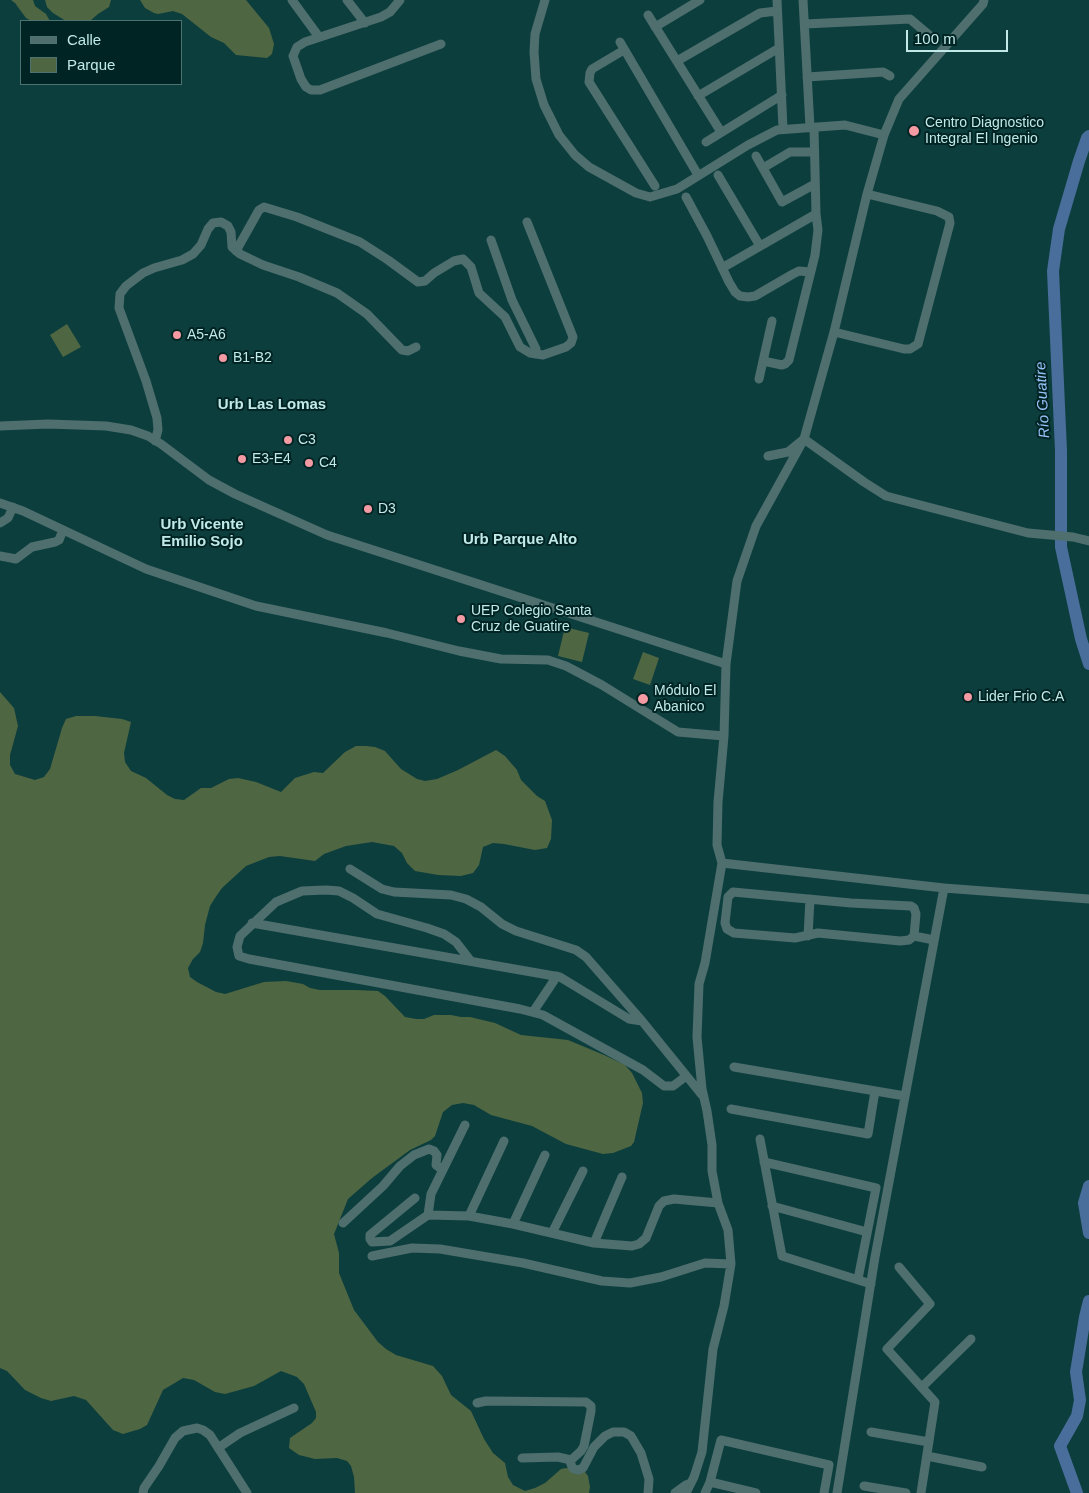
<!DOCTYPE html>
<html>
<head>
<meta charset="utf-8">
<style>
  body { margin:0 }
  #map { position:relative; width:1089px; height:1493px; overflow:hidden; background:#0d3e3e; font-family:Helvetica,sans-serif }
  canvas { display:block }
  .legend { position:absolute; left:20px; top:20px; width:162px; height:65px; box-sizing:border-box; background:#002423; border:1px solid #4d7371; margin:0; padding:6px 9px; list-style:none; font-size:15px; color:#c0e9e7 }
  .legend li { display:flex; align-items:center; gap:10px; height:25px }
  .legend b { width:25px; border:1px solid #4d7371 }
  .scale { position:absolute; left:906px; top:30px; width:102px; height:22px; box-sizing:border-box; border:2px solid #c0e9e7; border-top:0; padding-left:6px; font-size:15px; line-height:18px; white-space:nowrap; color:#c0e9e7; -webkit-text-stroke:4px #002423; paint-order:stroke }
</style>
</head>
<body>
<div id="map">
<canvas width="1089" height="1493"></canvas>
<ul class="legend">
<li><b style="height:6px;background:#4e6f6e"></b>Calle</li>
<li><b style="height:14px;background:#4f6642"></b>Parque</li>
</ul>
<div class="scale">100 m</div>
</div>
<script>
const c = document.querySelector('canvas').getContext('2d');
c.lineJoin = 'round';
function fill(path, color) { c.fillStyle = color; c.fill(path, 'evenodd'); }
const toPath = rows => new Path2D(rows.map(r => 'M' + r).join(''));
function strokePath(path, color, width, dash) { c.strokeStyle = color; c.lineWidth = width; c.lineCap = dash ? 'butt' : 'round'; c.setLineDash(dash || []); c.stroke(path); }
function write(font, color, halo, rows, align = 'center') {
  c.font = font + ' Helvetica,sans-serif'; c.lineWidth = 4; c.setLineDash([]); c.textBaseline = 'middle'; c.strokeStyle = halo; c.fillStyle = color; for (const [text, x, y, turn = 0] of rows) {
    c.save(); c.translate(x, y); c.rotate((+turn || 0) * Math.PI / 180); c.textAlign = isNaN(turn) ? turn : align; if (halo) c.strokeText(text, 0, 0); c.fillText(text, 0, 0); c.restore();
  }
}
const green = toPath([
  [11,0,33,0,35,6,46,14,50,21,31,21,26,18,15,3],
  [45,0,111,0,109,7,98,14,90,21,66,21,53,13,47,7],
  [140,0,246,0,269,28,274,44,272,54,267,58,236,55,224,43,211,37,182,14,173,11,158,14,154,13,145,8],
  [67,324,81,347,63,357,50,335],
  [565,627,589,633,582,662,558,656],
  [643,652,659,658,650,685,633,679],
  [0,692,14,708,18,726,10,755,10,765,15,774,35,780,44,777,50,769,62,728,66,719,76,716,95,716,122,719,131,722,124,753,125,762,131,771,146,778,167,795,175,799,184,800,201,788,211,788,229,779,238,778,256,782,281,792,295,778,314,772,323,773,345,752,356,746,366,746,375,747,385,751,401,769,417,779,425,781,437,779,458,770,496,750,505,756,517,770,521,780,537,796,545,801,552,820,551,839,547,848,535,850,504,844,493,843,483,847,479,865,473,873,461,876,438,875,415,871,407,863,402,853,394,846,372,842,346,846,324,854,315,861,280,856,269,857,246,866,222,888,215,898,210,906,205,925,203,943,200,952,193,959,188,968,190,977,197,982,216,992,225,994,264,982,286,981,303,984,310,988,320,990,356,990,378,991,385,996,405,1017,416,1019,424,1019,434,1015,451,1015,461,1017,470,1017,495,1023,521,1035,568,1040,604,1055,625,1065,632,1073,642,1093,643,1103,634,1142,631,1146,613,1153,603,1154,566,1144,532,1126,491,1115,474,1105,463,1103,452,1105,443,1112,435,1136,431,1140,410,1150,372,1178,348,1199,334,1234,339,1253,339,1273,354,1310,378,1342,386,1349,396,1355,433,1366,442,1376,451,1395,471,1411,484,1439,493,1453,505,1463,508,1477,513,1485,525,1491,535,1488,545,1483,561,1469,566,1468,585,1472,588,1476,590,1487,589,1493,355,1493,354,1477,351,1466,347,1461,337,1458,315,1459,299,1455,289,1448,290,1438,312,1423,316,1418,316,1412,304,1384,297,1377,281,1371,254,1386,225,1394,215,1392,194,1380,183,1378,163,1390,147,1425,140,1429,123,1434,113,1430,86,1400,74,1396,51,1401,41,1398,25,1390,7,1371,0,1368]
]);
const river = toPath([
  [1089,136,1087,138,1079,161,1059,229,1053,271,1061,451,1061,547,1081,639,1089,664],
  [1089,1186,1084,1203,1089,1233],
  [1077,1493,1060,1446,1077,1416,1080,1400,1076,1372,1085,1317,1089,1301]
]);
const minor = toPath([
  [292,0,319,37],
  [347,0,365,23],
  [400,0,390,12,381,17,305,42,297,47,293,56,301,79,306,87,311,90,320,90,441,44],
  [545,0,535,34,534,52,536,79,544,105,559,135,575,155,589,167,636,193,650,197,677,189,748,145,777,130,845,125,884,135],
  [777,0,783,128],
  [803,0,810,127],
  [648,15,721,132],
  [805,24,910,19,929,35],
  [655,27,700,0],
  [620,42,698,175],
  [624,50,592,69,590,73,589,82,655,186],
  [677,61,760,13,777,11],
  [807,77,883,72,890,76],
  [698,96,779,48],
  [706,142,782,95],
  [756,156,782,202,815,184],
  [763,168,790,152,814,152],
  [718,175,760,246],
  [686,197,707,236,729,282,735,292,740,296,748,297,755,296,793,274,799,271,810,272],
  [491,240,512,300,536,349,535,354],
  [236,251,259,210,264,207,297,217,360,242,388,260,418,282,425,281,434,273,454,261,463,259,471,267,479,293,505,317,520,347,530,353,543,355,566,347,571,343,573,337,527,222],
  [722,268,816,214,814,127],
  [834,332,904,349,910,349,918,344,950,223,949,217,937,211,867,194],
  [763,361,782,365,785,364,789,360,815,255,818,230,816,214],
  [759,379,772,321],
  [0,426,48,424,106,426,131,430,148,436,161,444,209,480,235,494,327,535,726,664],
  [155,441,158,430,157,418,146,381,119,308,120,294,126,286,143,273,154,268,182,260,193,254,201,245,208,229,213,223,221,222,228,226,231,232,232,247,240,254,263,265,299,277,337,293,367,314,402,350,408,351,416,347],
  [768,456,788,452,804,439,864,482,886,496,1028,533,1073,537,1089,541],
  [0,503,23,511,146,569,256,606,387,633,459,651,501,659,548,660,566,666,602,685,678,732,724,736],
  [0,523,8,518,13,507],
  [0,556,16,559,32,547,55,542,59,540,63,530],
  [722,863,944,888,1089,899],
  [350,869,382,889,394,892,451,895,466,899,481,907,502,924,516,931,576,950,586,957,642,1021,702,1095],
  [733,892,851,903,911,906,914,908,916,914,914,936,909,940,900,941,818,933,795,938,734,933,727,929,725,923,728,897,733,892],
  [252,923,560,977,629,1019,642,1021],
  [808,936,810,899],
  [914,936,934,940],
  [470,960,456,942,444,934,427,928,377,914,353,898,339,891,326,890,302,891,276,902,240,936,237,947,239,956,249,959,520,1009,543,1015,643,1070,664,1086,673,1086,685,1077],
  [533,1012,557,976],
  [734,1067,905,1096],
  [731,1109,868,1134,875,1091],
  [760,1139,782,1256,871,1284],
  [764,1162,876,1188,858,1279],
  [415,1198,370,1235,370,1239,372,1242,390,1241,428,1215,469,1216,513,1224,594,1243,632,1246,639,1244,646,1238,659,1206,664,1201,674,1199,718,1203],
  [772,1206,867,1232],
  [428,1215,431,1194,465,1125],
  [469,1216,504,1141],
  [343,1223,383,1186,400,1166,414,1155,429,1149,434,1151,437,1155,436,1165,443,1170],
  [513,1224,545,1155],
  [552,1233,583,1171],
  [594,1243,622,1177],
  [372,1256,412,1248,440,1249,523,1263,602,1281,630,1283,661,1277,705,1263,731,1264],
  [899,1267,930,1304,887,1349,935,1402,921,1493],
  [922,1387,971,1339],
  [477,1403,486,1401,586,1402,591,1406,591,1411,584,1446,581,1451,570,1461,572,1467,574,1469,578,1470,583,1468,594,1447,605,1436,613,1432,624,1432,631,1436,641,1453,649,1479,648,1493],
  [871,1432,929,1442],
  [218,1448,240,1433,294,1408],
  [927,1456,982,1467],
  [522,1458,558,1457,571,1460],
  [710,1482,756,1493],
  [864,1486,906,1493],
  [143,1493,144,1488,159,1466,175,1438,183,1431,197,1428,203,1430,210,1435,247,1493],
  [675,1493,686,1485,691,1483],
  [686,1493,694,1477,702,1452,713,1349,724,1306,731,1264,728,1230,718,1203,712,1171,712,1145,707,1111,702,1089,697,1037,699,984,705,963,722,863,717,845,718,802,724,736,726,664,737,581,756,526,804,439,834,332,867,194,884,135,899,99,983,4,984,0],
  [705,1493,710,1482,721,1440,829,1465,824,1493],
  [837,1493,875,1257,944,888]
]);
const markers = [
  [914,131,6,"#f49aa2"],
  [177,335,5,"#f49aa2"],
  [223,358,5,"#f49aa2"],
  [288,440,5,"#f49aa2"],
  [242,459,5,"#f49aa2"],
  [309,463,5,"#f49aa2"],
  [368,509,5,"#f49aa2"],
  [461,619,5,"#f49aa2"],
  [968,697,5,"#f49aa2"],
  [643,699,6,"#f49aa2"]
];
const poiNames = [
  ["Centro Diagnostico",925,123],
  ["Integral El Ingenio",925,139],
  ["A5-A6",187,335],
  ["B1-B2",233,358],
  ["C3",298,440],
  ["E3-E4",252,459],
  ["C4",319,463],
  ["D3",378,509],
  ["UEP Colegio Santa",471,611],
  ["Cruz de Guatire",471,627],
  ["Módulo El",654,691],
  ["Abanico",654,707],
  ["Lider Frio C.A",978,697]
];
const waterNames = [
  ["Río Guatire",1043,400,-93]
];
const neighbourhoodNames = [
  ["Urb Las Lomas",272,405],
  ["Urb Vicente",202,525],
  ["Emilio Sojo",202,542],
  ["Urb Parque Alto",520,540]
];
fill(green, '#4f6642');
strokePath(river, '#4a6e9b', 12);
strokePath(minor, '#4e6f6e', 9);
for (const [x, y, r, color] of markers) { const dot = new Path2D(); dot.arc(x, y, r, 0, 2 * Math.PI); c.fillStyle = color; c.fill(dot); strokePath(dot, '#002423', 2); }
write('14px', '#c0e9e7', '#002423', poiNames, 'left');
write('italic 15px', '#97c2f8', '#002423', waterNames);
write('bold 15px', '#c0e9e7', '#002423', neighbourhoodNames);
</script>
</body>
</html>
